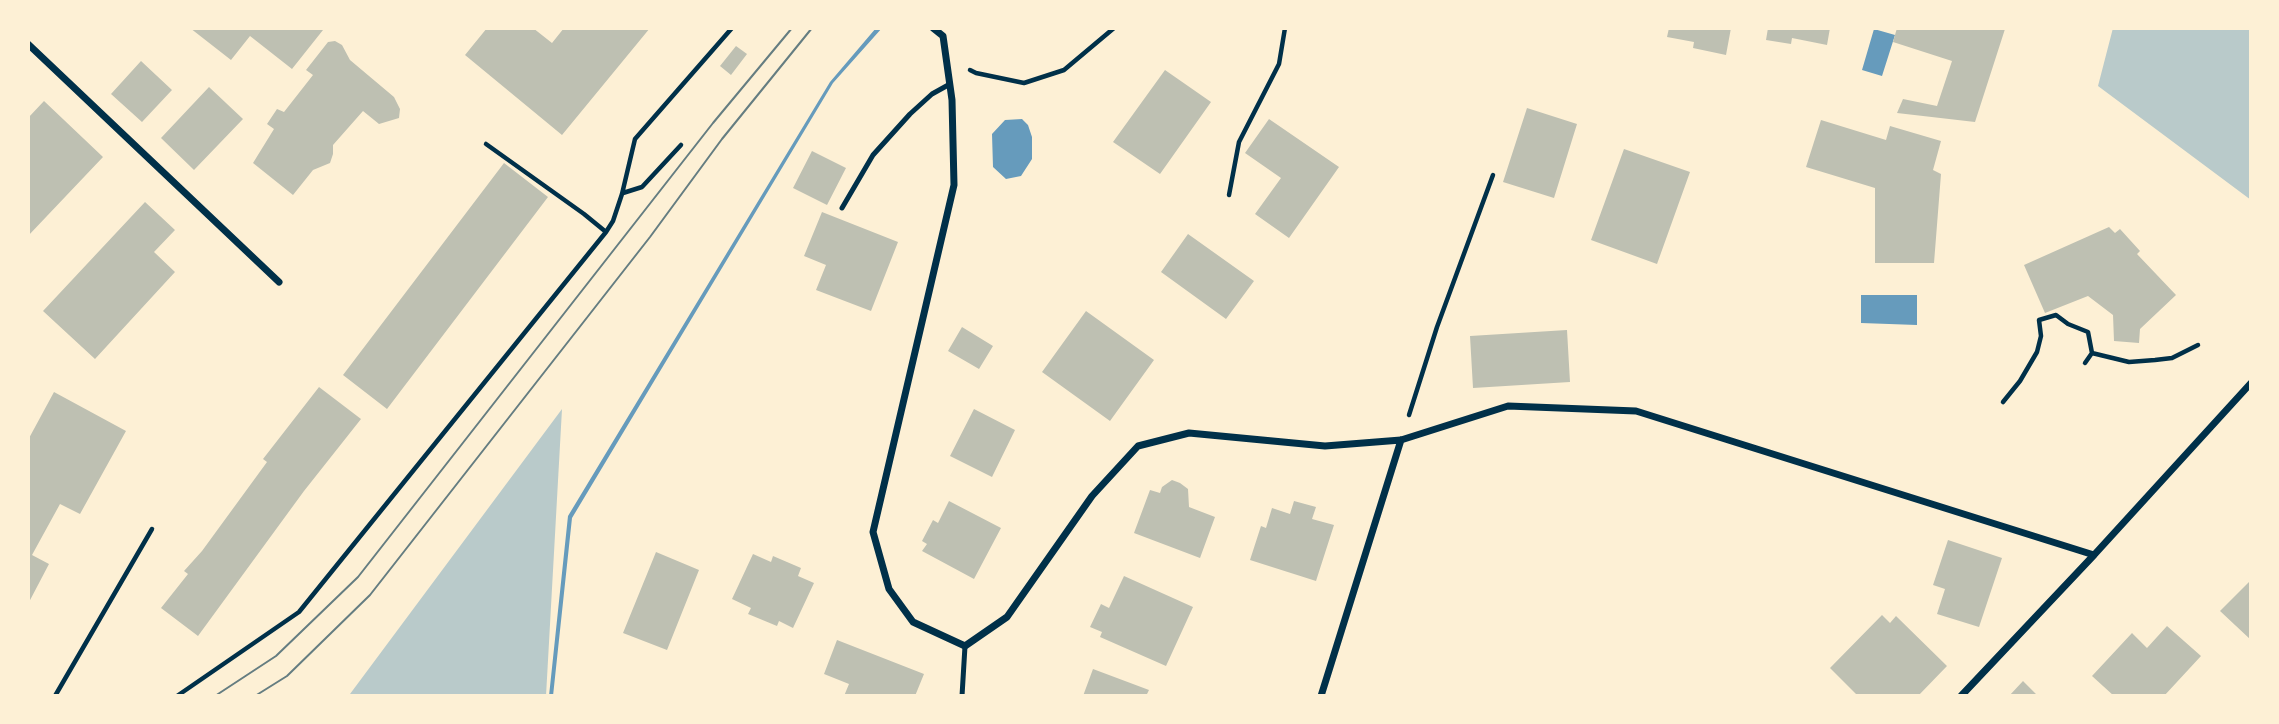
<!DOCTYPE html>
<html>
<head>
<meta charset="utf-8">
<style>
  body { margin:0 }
  #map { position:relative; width:2279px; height:724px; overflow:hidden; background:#fdf0d5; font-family:"Sofia Sans Condensed",sans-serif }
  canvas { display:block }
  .frame { position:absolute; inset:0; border:30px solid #fdf0d5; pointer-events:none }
</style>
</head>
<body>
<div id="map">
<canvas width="2279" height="724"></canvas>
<div class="frame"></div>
</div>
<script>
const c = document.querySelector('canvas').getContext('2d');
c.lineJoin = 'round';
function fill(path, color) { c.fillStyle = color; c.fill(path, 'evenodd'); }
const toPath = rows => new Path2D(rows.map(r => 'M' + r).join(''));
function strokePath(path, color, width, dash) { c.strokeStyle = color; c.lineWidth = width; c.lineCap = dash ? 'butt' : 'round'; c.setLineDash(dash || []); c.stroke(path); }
const green = toPath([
  [2113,28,2251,28,2251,200,2098,86],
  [562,409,546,696,347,696,350,694]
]);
const water = toPath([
  [876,28,882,28,833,83,572,518,553,696,549,696,568,516,830,82],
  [1874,29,1895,35,1882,76,1862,70],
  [1022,119,1028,125,1032,137,1032,159,1021,176,1006,179,993,167,992,134,1005,120],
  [1861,295,1917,295,1917,325,1861,323]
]);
const building = toPath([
  [190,28,321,28,323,30,292,69,250,36,231,60],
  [487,28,533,28,552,43,564,28,650,28,562,135,465,55],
  [1669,28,1731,28,1726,55,1693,48,1694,42,1667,37],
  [1768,28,1830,28,1827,45,1792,38,1791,44,1766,40],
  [1897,28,2005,29,1975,122,1897,113,1903,99,1937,106,1952,61,1893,42],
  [335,41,342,45,350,60,394,97,400,109,399,118,379,124,363,111,333,145,333,154,330,163,313,170,293,195,253,163,274,129,267,124,277,109,284,112,313,75,306,70,328,42],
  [736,46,747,54,731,75,720,66],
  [141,61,172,90,142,122,111,94],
  [1165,70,1211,102,1160,174,1113,142],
  [209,87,243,119,194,170,161,138],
  [44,101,103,157,28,236,28,118],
  [1527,108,1577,124,1554,198,1503,182],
  [1269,119,1339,167,1289,238,1255,214,1281,178,1245,153],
  [1821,120,1886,140,1890,126,1941,141,1933,170,1941,174,1934,263,1875,263,1875,188,1806,167],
  [1624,149,1690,172,1657,264,1591,240],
  [812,151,846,168,827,205,793,188],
  [504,163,548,197,387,409,343,375],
  [145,202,175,230,154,252,175,272,95,359,43,311],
  [822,212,898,242,871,311,816,290,826,265,804,256],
  [2109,227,2115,233,2120,229,2140,251,2137,254,2176,295,2140,329,2139,343,2114,341,2113,315,2088,296,2045,313,2024,265],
  [1188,234,1254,281,1226,319,1161,272],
  [1086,311,1154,360,1110,421,1042,372],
  [962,327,993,346,979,369,948,351],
  [1567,330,1570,382,1473,388,1470,336],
  [319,387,361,419,304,491,198,636,161,608,188,574,184,571,202,551,267,462,263,459],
  [54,392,126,431,80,514,60,504,32,555,49,564,28,604,28,440],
  [974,409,1015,430,992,477,950,456],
  [1172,480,1180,483,1188,489,1189,507,1215,517,1200,558,1134,533,1150,490,1160,493,1162,487],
  [949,501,1001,528,974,579,922,551,927,544,922,541,933,520,938,523],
  [1294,501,1316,507,1312,519,1334,525,1316,581,1250,560,1261,526,1266,528,1272,508,1290,514],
  [1948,540,2002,558,1979,627,1937,614,1945,589,1933,585],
  [656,552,699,570,667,650,623,633],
  [753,554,771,562,773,556,801,568,798,576,814,583,793,628,779,621,777,626,748,614,751,608,732,599],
  [1124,576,1193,607,1166,666,1100,637,1102,632,1090,627,1101,604,1109,608],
  [2251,580,2251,640,2220,611],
  [1882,615,1890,623,1896,616,1947,666,1918,696,1858,696,1830,668],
  [2167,626,2201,656,2164,696,2114,696,2092,676,2132,633,2147,648],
  [837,640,924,674,915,696,844,696,849,684,824,674],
  [1093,669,1149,690,1146,696,1083,696],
  [2023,681,2038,696,2009,696]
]);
const path = toPath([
  [970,70,976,73,1024,83,1064,70,1114,28],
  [486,144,584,214,606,232],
  [623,193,642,187,681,145],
  [1229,195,1239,142,1279,64,1285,28],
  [2092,353,2129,362,2155,360,2172,358,2198,345],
  [2003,402,2020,381,2037,352,2041,336,2039,320,2056,315,2068,324,2088,332,2092,353,2085,363],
  [1409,415,1437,327,1493,175],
  [55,696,152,529],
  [177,696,299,612,606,232,613,221,622,194,635,139,732,28]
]);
const service = toPath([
  [842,208,873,155,910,114,932,94,950,84],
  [962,696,965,646]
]);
const minor = toPath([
  [933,28,943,36,952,100,954,185,873,532,889,589,913,622,965,646,1007,617,1092,496,1138,446,1189,433,1325,446,1401,440,1508,406,1636,411,2094,555,1961,696],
  [28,44,279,282],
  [2094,555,2251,383],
  [1321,696,1401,440]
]);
const tram = toPath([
  [215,696,276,656,358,577,713,123,792,28],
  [255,696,287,676,370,595,650,237,722,139,812,28]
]);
fill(green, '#b9caca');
fill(water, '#669bbc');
fill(building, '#bec0b2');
strokePath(path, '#003049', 4.5);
strokePath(service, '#003049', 5);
strokePath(minor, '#003049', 7);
strokePath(tram, '#657d81', 2);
</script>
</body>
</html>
